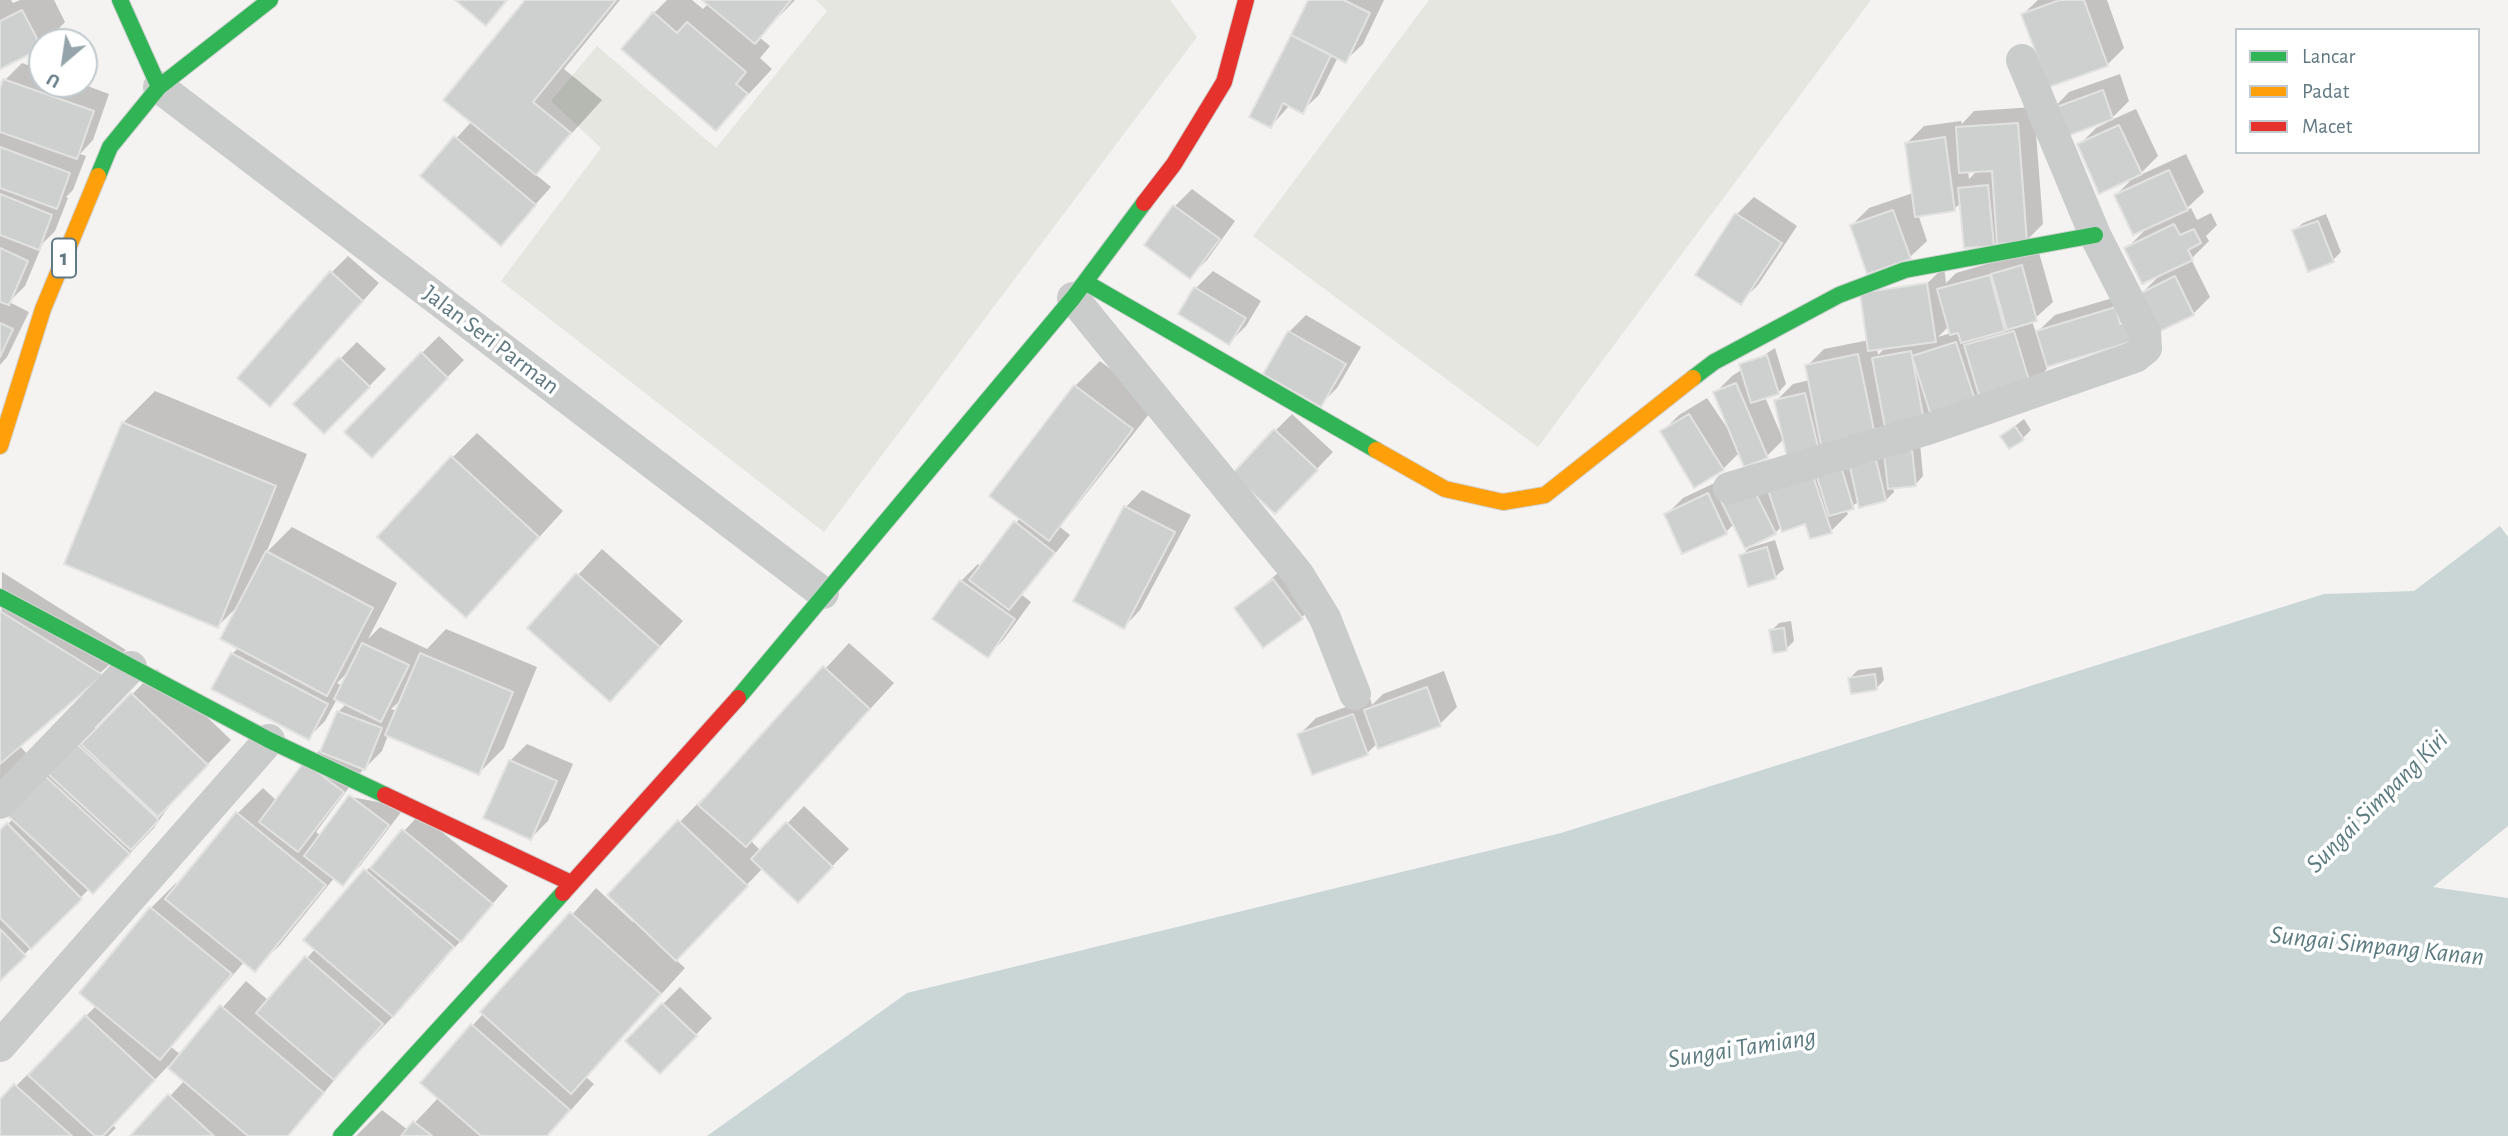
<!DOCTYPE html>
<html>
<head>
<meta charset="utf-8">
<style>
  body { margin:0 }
  #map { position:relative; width:2508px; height:1136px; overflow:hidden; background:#f4f3f1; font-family:"Alegreya Sans",sans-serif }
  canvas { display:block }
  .legend { position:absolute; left:2235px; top:28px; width:245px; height:126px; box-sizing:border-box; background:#fff; border:2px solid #c0c9cd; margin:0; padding:9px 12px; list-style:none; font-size:21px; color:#617983 }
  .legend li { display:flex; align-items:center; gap:14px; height:35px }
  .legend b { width:35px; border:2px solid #c0c9cd }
  .north { position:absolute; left:28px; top:28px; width:70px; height:70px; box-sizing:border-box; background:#fff; border:2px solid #c0c9cd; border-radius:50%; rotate:209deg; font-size:19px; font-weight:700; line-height:28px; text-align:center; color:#617983 }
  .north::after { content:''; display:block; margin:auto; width:24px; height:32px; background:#94a4aa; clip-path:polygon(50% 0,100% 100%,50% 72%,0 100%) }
</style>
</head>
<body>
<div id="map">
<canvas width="2508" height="1136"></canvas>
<ul class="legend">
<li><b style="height:9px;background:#30b455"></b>Lancar</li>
<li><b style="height:9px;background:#ff9f0a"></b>Padat</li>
<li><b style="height:9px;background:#e5322d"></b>Macet</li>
</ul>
<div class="north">U</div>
</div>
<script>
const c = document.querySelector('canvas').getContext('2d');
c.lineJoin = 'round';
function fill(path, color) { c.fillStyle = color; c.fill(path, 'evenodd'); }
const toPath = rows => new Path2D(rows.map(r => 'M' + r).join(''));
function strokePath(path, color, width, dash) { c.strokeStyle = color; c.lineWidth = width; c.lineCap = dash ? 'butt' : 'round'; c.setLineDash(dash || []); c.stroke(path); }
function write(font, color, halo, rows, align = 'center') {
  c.font = font + ' "Alegreya Sans",sans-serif'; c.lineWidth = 7; c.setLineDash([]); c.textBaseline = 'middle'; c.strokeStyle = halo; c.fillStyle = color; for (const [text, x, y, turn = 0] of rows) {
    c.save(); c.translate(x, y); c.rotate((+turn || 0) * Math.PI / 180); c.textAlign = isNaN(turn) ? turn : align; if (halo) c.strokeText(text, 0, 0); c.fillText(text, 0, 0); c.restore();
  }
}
const green = toPath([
  [816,0,1170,0,1197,37,824,532,501,281,601,148,551,101,597,46,716,148,827,11],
  [1429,0,1871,0,1538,447,1253,236]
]);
const water = toPath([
  [2500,526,2508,537,2508,826,2433,887,2508,898,2508,1136,707,1136,907,993,1561,833,2324,594,2414,591]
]);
const shadow = toPath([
  [0,0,11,0,13,3,20,0,54,0,65,22,41,47,0,67],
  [527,0,620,0,564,69,602,100,535,174,551,187,501,243,422,176,472,121],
  [667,0,692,0,703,9,709,3,705,0,795,0,759,37,770,46,760,58,772,69,716,129,654,13],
  [1310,0,1384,0,1363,44,1346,60,1338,57,1319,95,1302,111,1290,105,1271,126],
  [2038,0,2107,0,2124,48,2107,65,2023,14],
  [22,63,42,70,42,84,82,84,109,94,93,140,80,154,86,156,73,190,66,197,68,198,55,231,43,243,25,286,9,302,29,312,7,357,0,365,0,93,5,80],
  [2120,74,2129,101,2109,121,2136,109,2158,156,2138,176,2186,154,2204,192,2184,211,2191,208,2197,220,2211,213,2217,225,2206,236,2209,241,2191,259,2210,297,2193,314,2141,294,2162,273,2127,248,2148,227,2116,195,2135,176,2079,145,2096,128,2108,122,2107,120,2053,109,2069,92],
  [2034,107,2043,224,2026,241,1993,244,1961,203,1954,209,1918,214,1927,241,1910,257,1852,225,1869,208,1913,193,1907,143,1924,126,1961,121,1962,124,1974,111],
  [1968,170,1978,170,1969,179],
  [1192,189,1235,221,1207,260,1190,277,1146,245,1175,206],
  [1754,197,1797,226,1758,285,1741,302,1698,274,1737,214],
  [2326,214,2341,252,2333,260,2294,231,2303,223],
  [2038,249,2053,302,2032,321,2036,333,2055,315,2133,292,2133,339,2046,366,2047,369,2030,386,1818,450,1785,438,1767,456,1740,452,1723,469,1662,432,1679,415,1707,398,1734,438,1715,393,1732,376,1775,348,1786,384,1778,393,1765,397,1782,437,1776,401,1793,384,1810,380,1807,366,1824,349,1869,340,1944,267,1946,283,1956,273],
  [1949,326,1951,333,1938,337],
  [1886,347,1878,355,1877,348],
  [348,256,379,283,270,405,331,273],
  [1213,271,1261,301,1246,326,1229,343,1180,314,1196,288],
  [1306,315,1361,347,1337,388,1320,405,1289,332],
  [439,336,464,360,388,439,422,353],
  [357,342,386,369,324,432,295,404],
  [1100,361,1157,404,1060,527,1070,535,1022,595,1031,602,1004,639,988,656,961,581,978,564,981,567,1020,518,1075,386],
  [155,391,307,454,266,553,292,527,397,583,368,639,380,627,427,649,446,629,537,667,504,748,479,773,388,735,382,751,359,774,316,832,321,836,351,797,405,807,360,866,343,883,335,877,280,945,255,969,245,961,171,1047,181,1055,246,981,269,1001,316,948,366,871,420,814,508,886,418,990,346,1066,288,1136,133,1136,185,1080,168,1066,112,1125,116,1128,108,1136,0,1136,0,1102,97,1005,82,993,151,908,176,883,179,885,238,813,263,788,277,801,323,746,338,712,347,703,337,699,325,721,308,738,232,654,239,647,239,605,218,626,123,423],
  [349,671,342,686,337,683],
  [403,698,397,711,391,709],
  [1292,414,1333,452,1292,495,1275,431],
  [2024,419,2031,430,2023,438,2002,436],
  [477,433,563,511,490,591,452,458],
  [1920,443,1923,476,1915,485,1893,487,1894,492,1886,500,1860,501,1846,510,1848,514,1831,531,1806,522,1782,526,1775,533,1734,524,1726,532,1666,515,1683,498,1725,478],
  [1142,490,1191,515,1140,610,1124,627,1075,601,1126,507],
  [1775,540,1784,569,1775,577,1741,556,1749,548],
  [602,549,683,621,634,675,529,628],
  [1290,563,1318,601,1302,617,1236,608],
  [2,572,126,650,19,745,27,754,0,781],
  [1791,621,1794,641,1786,649,1771,631,1779,623],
  [849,643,894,683,750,840,761,851,804,806,849,849,798,901,763,868,675,959,685,968,586,1077,594,1084,548,1136,356,1136,382,1110,408,1130,439,1097,473,1025,596,888,633,922,635,919,609,895,704,797,706,798],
  [1882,667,1884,680,1876,689,1850,678,1858,670],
  [157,669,231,740,173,800,154,828,117,867,89,889,0,979,0,832,14,818,10,815,94,727,97,730],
  [1444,671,1457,707,1440,724,1379,747,1378,743,1367,753,1299,735,1316,718,1370,698,1372,705,1383,694],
  [527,744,573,764,548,821,531,838,510,761],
  [680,987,712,1018,660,1072,663,1004]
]);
const building = toPath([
  [455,0,507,0,486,26,455,0],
  [525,0,616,0,533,102,571,133,536,175,443,100,525,0],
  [702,0,791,0,755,44,702,0],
  [1308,0,1344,0,1370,13,1346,63,1291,35,1308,0],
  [2060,0,2084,0,2108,66,2049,87,2021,14,2060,0],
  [22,10,42,48,0,69,0,21,22,10],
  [653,12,677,33,687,22,746,72,736,84,748,94,716,131,621,49,653,12],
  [1291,35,1331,55,1303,114,1283,103,1271,128,1249,117,1291,35],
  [3,79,94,111,77,159,0,132,0,88,3,79],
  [2103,90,2113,119,2062,138,2051,109,2103,90],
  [2018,123,2027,242,1997,244,1992,171,1959,173,1956,127,2018,123],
  [2119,125,2142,174,2099,194,2077,144,2119,125],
  [454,136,536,205,501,246,420,176,454,136],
  [1945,137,1955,211,1915,217,1905,143,1945,137],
  [0,147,70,173,57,209,0,188,0,147],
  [2169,170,2188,210,2133,235,2114,195,2169,170],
  [1988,185,1994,246,1964,248,1958,188,1988,185],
  [0,194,52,215,39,250,0,235,0,194],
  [1173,205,1220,239,1190,279,1144,245,1173,205],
  [1893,210,1911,259,1867,274,1850,225,1893,210],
  [1735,213,1782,243,1741,305,1695,275,1735,213],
  [2318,221,2334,262,2308,272,2292,230,2318,221],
  [2174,224,2180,235,2194,229,2201,243,2188,250,2193,260,2142,284,2124,248,2174,224],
  [0,248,28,261,9,305,0,302,0,248],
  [2022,265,2037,321,2007,330,1991,274,2022,265],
  [330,271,363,301,270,407,237,378,330,271],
  [1990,275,2005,331,1961,343,1958,333,1950,335,1937,289,1990,275],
  [2175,276,2194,315,2158,332,2139,294,2175,276],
  [1927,283,1936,342,1868,351,1860,293,1927,283],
  [1194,287,1246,318,1229,345,1178,314,1194,287],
  [2116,307,2120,324,2128,321,2134,341,2047,367,2036,331,2116,307],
  [0,323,13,329,0,357,0,323],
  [1288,331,1346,364,1321,407,1263,374,1288,331],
  [2014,331,2031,387,1981,402,1964,345,2014,331],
  [1956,342,1976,403,1934,425,1912,356,1956,342],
  [1911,351,1925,426,1886,433,1872,358,1911,351],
  [421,352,448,378,372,458,344,432,421,352],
  [1858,354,1876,440,1822,450,1805,365,1858,354],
  [1767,355,1779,394,1751,403,1739,364,1767,355],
  [339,357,370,387,324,434,293,404,339,357],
  [1736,383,1768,458,1744,467,1713,392,1736,383],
  [1074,385,1133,429,1049,541,989,496,1074,385],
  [1805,393,1819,451,1787,458,1774,400,1805,393],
  [1689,414,1724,470,1694,488,1660,431,1689,414],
  [122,422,276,486,218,628,64,564,122,422],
  [2015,426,2024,440,2009,449,2000,436,2015,426],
  [1274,429,1318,470,1275,514,1232,474,1274,429],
  [1912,450,1916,486,1888,489,1884,453,1912,450],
  [451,456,539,537,466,618,377,537,451,456],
  [1876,460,1886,501,1859,508,1850,467,1876,460],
  [1842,470,1854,509,1829,516,1817,477,1842,470],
  [1813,476,1832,533,1810,539,1805,524,1782,532,1768,490,1813,476],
  [1752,486,1776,534,1745,549,1721,501,1752,486],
  [1708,493,1727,534,1682,554,1664,514,1708,493],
  [1124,506,1175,532,1124,629,1073,601,1124,506],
  [1014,521,1055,553,1009,610,969,580,1014,521],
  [1767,547,1776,579,1748,587,1739,555,1767,547],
  [266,551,373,608,327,696,220,639,266,551],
  [576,573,660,647,610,702,527,628,576,573],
  [1273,579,1303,619,1263,648,1234,608,1273,579],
  [960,580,1015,619,988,658,932,619,960,580],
  [0,611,103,675,0,764,0,611],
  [1784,628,1787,651,1773,653,1769,630,1784,628],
  [362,643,409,665,381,722,334,699,362,643],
  [231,653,328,704,309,740,211,689,231,653],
  [420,653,513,692,479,775,385,735,420,653],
  [823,666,870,709,746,847,698,805,823,666],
  [1875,674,1877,690,1851,694,1848,678,1875,674],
  [1427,687,1441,726,1378,749,1364,710,1427,687],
  [131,693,208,765,158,817,81,744,131,693],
  [337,711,382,728,365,770,320,752,337,711],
  [1353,714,1368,755,1312,775,1297,734,1353,714],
  [76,743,159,820,131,850,47,773,76,743],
  [509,760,557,781,531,840,483,818,509,760],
  [304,762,344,792,298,852,259,822,304,762],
  [44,775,130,854,93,894,7,815,44,775],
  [349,795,389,825,343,886,304,856,349,795],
  [236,812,326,885,255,972,165,899,236,812],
  [678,820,748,886,676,961,607,895,678,820],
  [786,822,833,867,798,903,751,859,786,822],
  [7,823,82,899,31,949,0,918,0,830,7,823],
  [402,829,493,904,461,942,370,868,402,829],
  [364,869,454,947,393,1017,303,940,364,869],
  [150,907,232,974,160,1060,79,993,150,907],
  [570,912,661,994,571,1094,480,1012,570,912],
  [0,929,26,956,0,981,0,929],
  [305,956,383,1024,334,1080,256,1013,305,956],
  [662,1003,697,1036,660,1074,625,1041,662,1003],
  [220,1005,324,1093,288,1136,248,1136,168,1068,220,1005],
  [85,1015,155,1080,103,1136,95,1136,28,1075,85,1015],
  [471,1024,570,1110,547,1136,481,1136,420,1083,471,1024],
  [14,1084,72,1136,0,1136,0,1099,14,1084],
  [168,1094,214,1136,130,1136,168,1094],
  [413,1121,432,1136,401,1136,413,1121]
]);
const street = toPath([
  [159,87,823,593],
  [1073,298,1298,574,1325,618,1355,694],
  [1729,488,1928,429,2135,357,2146,348,2145,333,2095,235,2022,60],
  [0,803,131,667],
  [0,1046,269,740]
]);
const fast = toPath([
  [120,0,159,87],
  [98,176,110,147,159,87,270,0],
  [1085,282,1376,450],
  [1693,378,1714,362,1839,295,1905,270,2095,235],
  [0,597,269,740,385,795],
  [738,698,1073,298,1144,203],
  [341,1136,563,893]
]);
const slow = toPath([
  [0,446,43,309,98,176],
  [1376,450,1445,489,1503,502,1545,495,1693,378]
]);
const jam = toPath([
  [1144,203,1174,164,1224,82,1246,0],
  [385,795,571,883],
  [563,893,738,698]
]);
const shields = [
  [64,258,24]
];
const shieldNames = [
  ["1",64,258]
];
const streetNames = [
  ["Jalan Seri Parman",491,340,37]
];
const waterNames = [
  ["Sungai Simpang Kiri",2377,802,-45],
  ["Sungai Simpang Kanan",2377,946,6],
  ["Sungai Tamiang",1742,1048,-9]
];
fill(green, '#e4e6df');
fill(water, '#cad5d6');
fill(shadow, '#0003');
fill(building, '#cecfcf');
strokePath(building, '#e2e2e1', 2);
strokePath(fast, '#d0d1d1', 18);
strokePath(slow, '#d0d1d1', 18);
strokePath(jam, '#d0d1d1', 18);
strokePath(street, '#cacccc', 32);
strokePath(fast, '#30b455', 16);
strokePath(slow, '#ff9f0a', 16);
strokePath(jam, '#e5322d', 16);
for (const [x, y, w] of shields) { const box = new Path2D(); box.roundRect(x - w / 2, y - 19.5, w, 39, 5); c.fillStyle = '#fff'; c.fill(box); strokePath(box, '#617983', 2); }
write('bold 23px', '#617983', null, shieldNames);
write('24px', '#617983', '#fff', streetNames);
write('italic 26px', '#5c7c81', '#fff', waterNames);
</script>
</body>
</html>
